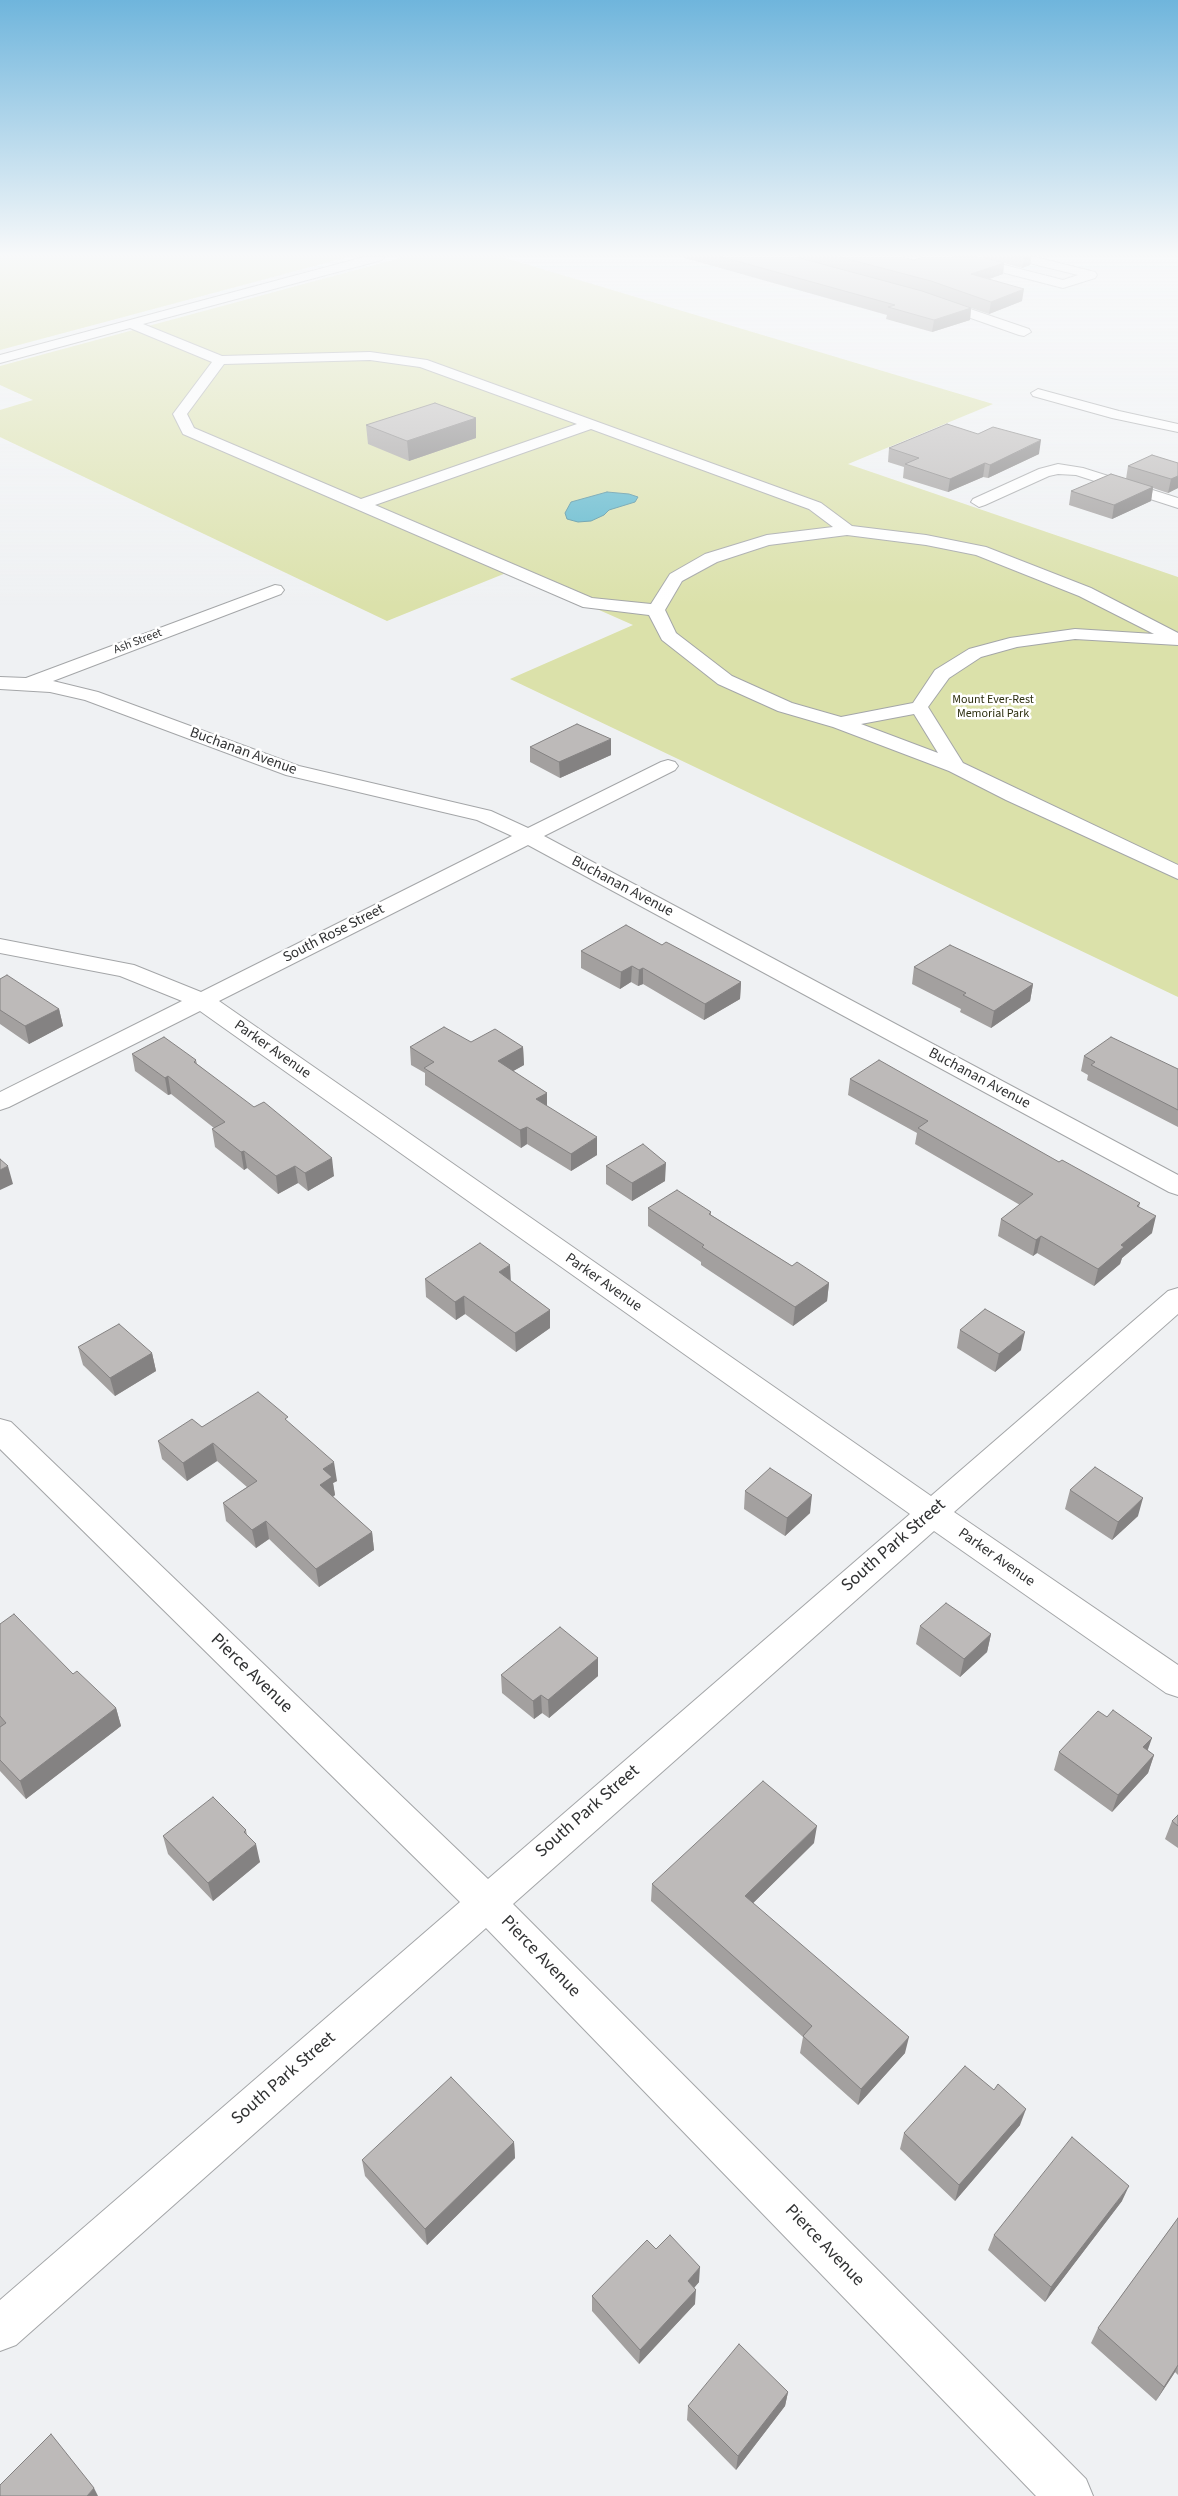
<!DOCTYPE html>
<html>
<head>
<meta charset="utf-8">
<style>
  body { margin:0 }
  canvas { display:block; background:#eff1f3 }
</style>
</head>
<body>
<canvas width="1178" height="2496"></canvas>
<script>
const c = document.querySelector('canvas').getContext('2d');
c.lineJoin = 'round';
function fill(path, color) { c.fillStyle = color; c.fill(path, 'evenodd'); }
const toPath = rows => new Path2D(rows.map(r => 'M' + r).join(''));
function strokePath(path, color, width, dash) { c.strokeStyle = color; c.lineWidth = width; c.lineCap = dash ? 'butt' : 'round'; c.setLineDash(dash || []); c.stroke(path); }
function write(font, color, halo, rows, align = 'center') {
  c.font = font + ' "Source Sans 3",sans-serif'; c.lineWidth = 5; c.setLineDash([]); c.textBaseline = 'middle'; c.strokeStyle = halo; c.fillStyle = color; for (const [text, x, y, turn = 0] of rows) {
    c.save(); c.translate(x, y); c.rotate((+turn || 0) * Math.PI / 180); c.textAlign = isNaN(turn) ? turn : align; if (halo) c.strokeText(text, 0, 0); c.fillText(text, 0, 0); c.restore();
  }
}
const green = toPath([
  [0,257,348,257,0,350],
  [404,257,502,257,993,404,848,464,1178,577,1178,997,510,679,633,625,511,571,387,621,0,437,0,410,33,400,0,385,0,366]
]);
const water = toPath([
  [607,492,629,494,638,497,635,502,609,510,604,515,591,521,578,522,567,519,565,513,571,502,607,492]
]);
const minor = toPath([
  [364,257,384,257,382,260,143,324,222,356,370,352,427,360,821,503,852,526,926,535,986,547,1091,588,1178,633,1178,645,1075,639,1017,647,981,657,949,678,928,707,963,763,1178,865,1178,879,1006,800,949,771,833,727,778,711,718,684,662,640,649,615,583,607,183,434,173,414,212,362,130,328,0,363,0,355,364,257],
  [370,360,420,367,577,424,361,499,194,428,187,414,224,364,370,360],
  [591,429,809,509,833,527,767,535,705,554,670,574,651,604,592,598,375,505,591,429],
  [847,535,926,545,976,555,1079,596,1154,634,1075,629,1010,638,969,649,935,670,913,703,841,717,792,703,732,676,676,633,665,610,682,581,717,562,769,545,847,535],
  [914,714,938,753,861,724,914,714],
  [953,257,973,257,1063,280,1078,275,1017,260,1015,257,1035,257,1095,272,1097,275,1095,278,1063,288,955,260,953,257],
  [935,297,1029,329,1031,332,1024,336,1019,335,931,304,929,301,935,297],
  [1038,389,1119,411,1178,424,1178,432,1112,418,1033,396,1031,393,1038,389],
  [1058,464,1083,468,1178,498,1178,508,1076,475,1058,474,1049,476,985,505,979,507,971,502,973,499,1039,469,1058,464],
  [275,585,281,586,284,590,281,594,53,681,98,692,299,766,491,811,528,828,661,762,668,760,675,762,678,766,675,770,544,836,1178,1175,1178,1195,1169,1192,528,845,219,1001,931,1496,1168,1291,1178,1288,1178,1314,954,1512,1178,1665,1178,1697,1166,1693,934,1531,513,1904,1086,2479,1093,2496,1036,2496,486,1928,16,2345,0,2351,0,2300,460,1902,0,1449,0,1419,11,1422,488,1879,910,1514,200,1011,9,1107,0,1110,0,1092,182,1001,120,976,0,953,0,939,134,965,201,992,512,836,477,820,286,775,85,700,50,692,0,689,0,677,26,678,275,585]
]);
const wall = toPath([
  [681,257,902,257,914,260,924,257,1031,257,1030,265,1022,268,1004,263,1003,274,989,279,1022,301,989,314,924,292,971,308,970,320,932,332,886,319,887,315],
  [476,418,476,438,409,461,368,444,366,425],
  [889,448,1039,454,988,478,983,477,948,492,903,478,904,467,888,462],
  [1178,463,1178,488,1168,493,1153,488,1151,501,1112,519,1069,505,1071,491,1126,479,1128,466],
  [530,747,611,755,560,778,530,762],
  [662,945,741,982,740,999,704,1020,643,984,638,986,631,982,620,989,581,968,581,951],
  [914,967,1033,984,1030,1001,991,1028,960,1012,961,1009,912,984],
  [0,979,59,1009,63,1026,29,1044,0,1024],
  [471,1042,523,1047,524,1065,513,1071,547,1093,547,1106,597,1155,571,1171,527,1144,521,1148,425,1085,425,1073,411,1065,410,1047],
  [132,1054,196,1060,197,1064,334,1176,308,1191,298,1183,278,1194,247,1168,244,1170,215,1147,212,1129,214,1128,171,1094,168,1095,135,1071],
  [1084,1056,1178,1069,1178,1127,1087,1080,1088,1075,1081,1071],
  [850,1079,1059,1162,1140,1203,1139,1207,1152,1233,1122,1258,1120,1264,1094,1286,1037,1253,1033,1256,998,1236,1001,1219,1020,1205,915,1144,917,1133,848,1095],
  [606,1166,665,1181,632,1201,606,1184],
  [648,1208,711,1212,711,1215,792,1266,829,1283,827,1301,793,1326,701,1265,701,1262,648,1226],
  [425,1279,511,1281,550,1310,550,1328,516,1352,465,1314,456,1320,426,1297],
  [960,1330,1021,1350,995,1372,957,1348],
  [78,1347,152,1353,156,1371,115,1396,83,1365],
  [289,1423,337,1481,333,1483,335,1495,333,1497,372,1532,374,1550,319,1587,269,1539,256,1548,226,1521,223,1503,247,1487,217,1461,187,1481,162,1459,158,1441,202,1427],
  [1070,1490,1138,1516,1112,1540,1065,1509],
  [745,1491,810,1513,785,1536,744,1509],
  [0,1624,73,1674,116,1708,121,1726,26,1799,0,1771],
  [920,1626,991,1634,987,1652,960,1677,916,1644],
  [598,1658,598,1676,549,1718,542,1713,534,1719,502,1693,501,1675],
  [1147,1751,1154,1755,1148,1773,1112,1812,1054,1770,1059,1752],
  [1178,1815,1178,1848,1165,1839,1172,1821],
  [246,1830,247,1835,260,1862,213,1901,168,1854,163,1836],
  [814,1843,753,1903,905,2053,858,2105,800,2053,803,2037,651,1901,652,1884],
  [1020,2125,955,2201,900,2149,904,2133],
  [514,2142,515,2158,427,2245,365,2176,362,2160],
  [1122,2201,1045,2302,988,2250,994,2235],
  [1178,2218,1178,2375,1175,2372,1156,2401,1091,2343,1098,2328],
  [656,2249,699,2282,694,2288,695,2304,639,2364,592,2311,592,2296],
  [788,2392,785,2406,736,2470,687,2420,688,2406]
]);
const shadedWall = toPath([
  [1024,257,1031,257,1030,265,1022,268],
  [1004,263,1003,274,969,286,971,274],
  [1024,289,1022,301,989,314,991,302],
  [971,308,970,320,932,332,934,320],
  [476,418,476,438,409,461,407,441],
  [1041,440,1039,454,988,478,990,465],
  [985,463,983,477,948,492,950,479],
  [1178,476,1178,488,1168,493,1171,479],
  [1153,487,1151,501,1112,519,1114,505],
  [611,739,611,755,560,778,559,762],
  [632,966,631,982,620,989,621,972],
  [643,968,643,984,638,986,639,970],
  [741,982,740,999,704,1020,705,1004],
  [1033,984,1030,1001,991,1028,994,1011],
  [59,1009,63,1026,29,1044,25,1026],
  [523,1047,524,1065,499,1079,498,1061],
  [168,1076,171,1094,168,1095,165,1078],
  [547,1093,547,1110,536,1099],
  [527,1127,527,1144,521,1148,520,1130],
  [597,1137,597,1155,571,1171,571,1154],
  [244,1151,247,1168,244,1170,241,1152],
  [332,1158,334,1176,308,1191,305,1173],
  [666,1163,665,1181,632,1201,632,1183],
  [8,1166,13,1184,0,1190,0,1170],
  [295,1166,298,1183,278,1194,276,1176],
  [1156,1216,1152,1233,1122,1258,1120,1264,1094,1286,1098,1269,1121,1245],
  [1041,1236,1037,1253,1033,1256,1036,1240],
  [510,1265,511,1283,499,1272],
  [829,1283,827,1301,793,1326,795,1307],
  [464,1296,465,1314,456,1320,455,1302],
  [550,1310,550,1328,516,1352,515,1333],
  [1025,1332,1021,1350,995,1372,999,1354],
  [152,1353,156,1371,115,1396,110,1378],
  [213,1443,217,1461,187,1481,183,1463],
  [334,1462,337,1481,333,1483,335,1495,322,1503,320,1485,323,1469],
  [812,1495,810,1513,785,1536,787,1518],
  [1143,1498,1138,1516,1112,1540,1118,1522],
  [266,1521,269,1539,256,1548,252,1530],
  [372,1532,374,1550,319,1587,316,1569],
  [991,1634,987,1652,960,1677,964,1659],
  [598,1658,598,1676,549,1718,548,1700],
  [541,1695,542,1713,534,1719,533,1701],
  [116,1708,121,1726,26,1799,20,1781],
  [1152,1738,1146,1755,1143,1747],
  [1154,1755,1148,1773,1112,1812,1118,1795],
  [817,1826,814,1843,743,1913,745,1896],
  [256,1844,260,1862,213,1901,208,1883],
  [909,2037,905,2053,858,2105,861,2089],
  [1026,2109,1020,2125,955,2201,959,2185],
  [514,2142,515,2158,427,2245,425,2229],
  [1129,2186,1122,2201,1045,2302,1051,2287],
  [700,2267,699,2282,687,2296,688,2281],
  [696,2290,695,2304,639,2364,640,2350],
  [1178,2365,1175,2372,1156,2401,1164,2387],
  [788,2392,785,2406,736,2470,738,2456],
  [94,2488,98,2496,87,2496]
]);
const building = toPath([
  [722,257,796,257,922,291,971,308,934,320,888,307,895,305,722,257],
  [840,257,902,257,914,260,924,257,982,257,1004,263,971,274,1024,289,991,302,931,281,840,257],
  [435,403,476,418,407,441,366,425,435,403],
  [947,424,978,434,993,427,1041,440,990,465,985,463,950,479,905,464,919,458,889,448,947,424],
  [1152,455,1178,463,1178,476,1171,479,1128,466,1152,455],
  [1111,474,1153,487,1114,505,1071,491,1111,474],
  [577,724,611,739,559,762,530,747,577,724],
  [626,925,662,945,666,942,670,944,741,982,705,1004,643,968,639,970,632,966,621,972,581,951,626,925],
  [950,945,1033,984,994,1011,963,995,966,993,914,967,950,945],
  [7,975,59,1009,25,1026,0,1010,0,979,7,975],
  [444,1027,471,1042,495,1029,523,1047,498,1061,547,1093,536,1099,597,1137,571,1154,527,1127,520,1130,424,1068,434,1062,410,1047,444,1027],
  [164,1037,196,1060,194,1062,254,1107,264,1102,332,1158,305,1173,295,1166,276,1176,244,1151,241,1152,212,1129,225,1122,168,1076,165,1078,132,1054,164,1037],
  [1111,1037,1178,1069,1178,1110,1091,1065,1095,1062,1084,1056,1111,1037],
  [879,1060,1059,1162,1062,1160,1140,1203,1137,1206,1156,1216,1121,1245,1124,1247,1098,1269,1041,1236,1036,1240,1001,1219,1033,1194,918,1128,928,1121,850,1079,879,1060],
  [643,1144,666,1163,632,1183,606,1166,643,1144],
  [0,1159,8,1166,0,1170,0,1159],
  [677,1190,711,1212,709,1214,792,1266,797,1262,829,1283,795,1307,702,1247,704,1245,648,1208,677,1190],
  [480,1243,510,1265,499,1272,550,1310,515,1333,464,1296,455,1302,425,1279,480,1243],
  [985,1309,1025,1332,999,1354,960,1330,985,1309],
  [119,1324,152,1353,110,1378,78,1347,119,1324],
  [258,1392,288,1417,285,1419,334,1462,323,1469,332,1477,320,1485,372,1532,316,1569,266,1521,252,1530,223,1503,257,1481,213,1443,183,1463,158,1441,192,1419,202,1427,258,1392],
  [1095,1467,1143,1498,1118,1522,1070,1490,1095,1467],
  [770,1468,812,1495,787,1518,745,1491,770,1468],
  [946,1603,991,1634,964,1659,920,1626,946,1603],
  [14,1614,73,1674,77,1671,116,1708,20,1781,0,1760,0,1727,6,1723,0,1716,0,1624,14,1614],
  [560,1627,598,1658,548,1700,541,1695,533,1701,501,1675,560,1627],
  [1113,1710,1152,1738,1143,1747,1154,1755,1118,1795,1059,1752,1098,1711,1107,1717,1113,1710],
  [763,1781,817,1826,745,1896,909,2037,861,2089,803,2036,812,2026,652,1884,763,1781],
  [213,1797,246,1830,244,1832,256,1844,208,1883,163,1836,213,1797],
  [1178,1815,1178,1826,1172,1821,1178,1815],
  [965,2066,994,2090,998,2084,1026,2109,959,2185,904,2133,965,2066],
  [451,2077,514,2142,425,2229,362,2160,451,2077],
  [1072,2137,1129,2186,1051,2287,994,2235,1072,2137],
  [1178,2218,1178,2365,1164,2387,1098,2328,1178,2218],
  [670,2235,700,2267,688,2281,696,2290,640,2350,592,2296,647,2240,656,2249,670,2235],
  [739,2344,788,2392,738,2456,688,2406,739,2344],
  [51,2434,94,2488,87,2496,0,2496,0,2485,51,2434]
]);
const farStreetnames = [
  ["Ash Street",138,642,-21]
];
const farParknames = [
  ["Mount Ever-Rest",993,700],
  ["Memorial Park",993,714]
];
const streetNames = [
  ["Buchanan Avenue",243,752,20],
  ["Buchanan Avenue",622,887,28],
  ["South Rose Street",334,934,-27],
  ["Parker Avenue",272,1050,35],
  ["Buchanan Avenue",979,1079,28],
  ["Parker Avenue",603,1283,35],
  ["Parker Avenue",996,1558,35]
];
const nearStreetnames = [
  ["South Park Street",894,1546,-41],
  ["Pierce Avenue",251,1674,44],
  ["South Park Street",588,1812,-41],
  ["Pierce Avenue",540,1957,46],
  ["South Park Street",284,2079,-41],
  ["Pierce Avenue",824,2246,46]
];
fill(green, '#dbe1aa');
fill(water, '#5ab6cb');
strokePath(water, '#4e8e9d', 1);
strokePath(minor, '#a4a6a8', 2);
fill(minor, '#fff');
fill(wall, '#a3a09f');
fill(shadedWall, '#848282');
fill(building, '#bdbab9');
strokePath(building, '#848282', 1);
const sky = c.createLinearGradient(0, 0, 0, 607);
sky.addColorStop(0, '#6fb5dc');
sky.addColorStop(0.42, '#f8f9fa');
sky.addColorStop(1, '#f8f9fa00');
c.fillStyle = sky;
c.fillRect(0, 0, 1178, 607);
write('12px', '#313233', '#fff', farStreetnames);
write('12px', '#2d2f10', '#fff', farParknames);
write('15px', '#313233', '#fff', streetNames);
write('18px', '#313233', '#fff', nearStreetnames);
</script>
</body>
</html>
